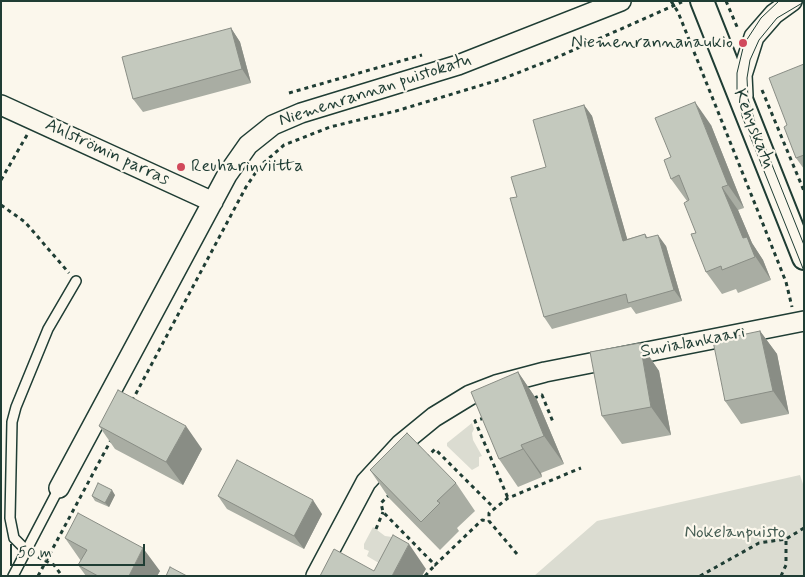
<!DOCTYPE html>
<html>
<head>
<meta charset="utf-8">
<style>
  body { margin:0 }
  #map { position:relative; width:805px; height:577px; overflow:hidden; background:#fbf7ec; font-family:Mynerve,sans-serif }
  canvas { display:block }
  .frame { position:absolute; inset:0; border:2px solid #1f3d34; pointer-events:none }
  .scale { position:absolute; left:10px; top:544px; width:135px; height:22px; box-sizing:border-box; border:2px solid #1f3d34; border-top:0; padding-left:6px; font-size:15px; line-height:18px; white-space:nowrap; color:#1f3d34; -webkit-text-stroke:4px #fbf7ec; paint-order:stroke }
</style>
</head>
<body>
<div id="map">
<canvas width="805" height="577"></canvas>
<div class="frame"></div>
<div class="scale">50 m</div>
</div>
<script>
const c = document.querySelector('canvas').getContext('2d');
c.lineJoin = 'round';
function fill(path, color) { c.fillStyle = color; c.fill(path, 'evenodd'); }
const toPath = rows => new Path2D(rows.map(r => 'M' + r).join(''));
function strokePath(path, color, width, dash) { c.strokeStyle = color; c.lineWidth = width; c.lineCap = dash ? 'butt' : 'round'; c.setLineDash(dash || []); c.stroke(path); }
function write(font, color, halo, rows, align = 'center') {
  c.font = font + ' Mynerve,sans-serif'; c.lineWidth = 4.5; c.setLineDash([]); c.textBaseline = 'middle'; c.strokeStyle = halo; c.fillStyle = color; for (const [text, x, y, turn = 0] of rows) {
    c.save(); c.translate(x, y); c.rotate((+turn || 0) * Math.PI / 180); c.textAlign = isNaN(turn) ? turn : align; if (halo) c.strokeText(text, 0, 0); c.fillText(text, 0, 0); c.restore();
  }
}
const green = toPath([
  [472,423,474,429,472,433,473,440,482,456,479,457,479,466,472,470,447,446,447,443],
  [800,475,804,487,804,576,534,576,597,521],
  [373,527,385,536,399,538,404,553,394,572,367,556,369,551,364,549,364,544]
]);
const path = toPath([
  [671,1,678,12,761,219,786,282,792,307],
  [726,1,738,29],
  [762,90,804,191],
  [289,93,422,55],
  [1,180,27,135],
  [1,205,25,222,69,273],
  [534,398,542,395,553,422],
  [132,401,246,187,260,166,284,145,330,127,396,111,502,79,553,59,682,2],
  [484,418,475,421,508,498],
  [426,458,435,449,494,508],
  [390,494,381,503,383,512,435,565,482,520,489,521],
  [376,529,383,512],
  [517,554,489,521,489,513,508,498,581,468],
  [38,557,54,565,62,576],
  [38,576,111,440],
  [425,576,435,565],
  [700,576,759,543,786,539,804,528],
  [781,576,786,565,786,539]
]);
const service = toPath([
  [27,551,14,538,10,518,12,422,16,407,48,329,76,281],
  [13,576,59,488]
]);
const minor = toPath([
  [743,96,742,75,754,37,774,14,792,1],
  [1,105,213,202],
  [59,488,227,175,248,145,273,125,301,113,458,65,621,1],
  [316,576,366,482,401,444,434,417,470,395,496,385,545,372,804,321]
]);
const tertiary = toPath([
  [702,1,804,258]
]);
const tram = toPath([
  [779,1,761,18,744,44,737,73,737,89,742,116,804,271],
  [804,2,777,18,759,40,750,60,747,78,748,99,755,122,804,245]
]);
const wall = toPath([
  [231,28,240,42,251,83,143,112,133,99],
  [804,64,804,169,796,158,787,125],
  [584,105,592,116,627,239,645,234,648,238,666,246,682,301,636,314,631,307,552,329,544,317,517,197,546,167],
  [711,125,744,208,738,210,752,243,763,260,771,280,738,293,736,289,722,294,706,272,687,201,671,179],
  [760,331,777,354,789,414,741,424,725,401],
  [640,343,659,371,671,435,622,444,602,416],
  [518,372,537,400,564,464,541,473,542,477,518,487,499,459],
  [99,426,202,449,183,485,115,449],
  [370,470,456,483,475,511,457,528,459,531,440,550,389,498],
  [115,495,109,507,95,501,92,496],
  [218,496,322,514,304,549,227,509],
  [65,538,160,571,157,576,86,576,78,565,81,561]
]);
const shadedWall = toPath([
  [231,28,240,42,251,83,242,69],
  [695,102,711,125,744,208,728,185],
  [584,105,592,116,631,252,623,241],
  [722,187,738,210,752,243,763,260,771,280,743,238],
  [658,235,666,246,682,301,674,290],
  [760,331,777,354,789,414,773,391],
  [640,343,659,371,671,435,651,407],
  [518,372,537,400,564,464,544,436],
  [186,426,202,449,183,485,166,462],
  [521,445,541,473,542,477,523,449],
  [112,490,115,495,109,507,105,503],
  [313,500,322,514,304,549,294,536],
  [409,544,426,569,422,576,392,576],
  [143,548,160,571,157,576,129,576]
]);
const building = toPath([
  [231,28,242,69,133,99,122,57,231,28],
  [804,64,804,155,796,158,784,127,787,125,769,78,804,64],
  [695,102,728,185,722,187,743,238,747,237,755,257,722,270,721,266,706,272,691,234,696,233,684,203,689,200,679,175,671,179,664,160,671,157,655,118,695,102],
  [584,105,623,241,645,234,646,238,658,235,674,290,628,303,626,294,544,317,510,198,517,197,511,177,546,167,533,120,584,105],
  [760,331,773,391,725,401,713,341,760,331],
  [640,343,651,407,602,416,590,352,640,343],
  [518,372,544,436,521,445,523,449,499,459,471,392,518,372],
  [118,390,186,426,166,462,99,426,118,390],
  [407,433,456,483,437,501,440,503,421,522,370,470,407,433],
  [237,460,313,500,294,536,218,496,237,460],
  [98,483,112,490,105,503,92,496,98,483],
  [78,513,143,548,129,576,98,576,78,565,87,550,65,538,78,513],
  [393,535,409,544,392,576,320,576,334,549,374,571,393,535],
  [170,567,187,576,166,576,170,567]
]);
const markers = [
  [743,43,5,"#d1495b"],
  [181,167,5,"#d1495b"]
];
const poiNames = [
  ["Niemenrannanaukio",733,43],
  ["Reuharinviitta",191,167,"left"]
];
const streetNames = [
  ["Niemenrannan puistokatu",375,91,-18],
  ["Kehyskatu",753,129,68],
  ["Ahlströmin parras",107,153,25],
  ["Suvialankaari",693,343,-11]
];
const parkNames = [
  ["Nokelanpuisto",735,533]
];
fill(green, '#dbdcd1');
strokePath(service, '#1f3d34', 12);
strokePath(minor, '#1f3d34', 22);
strokePath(tertiary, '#1f3d34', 26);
strokePath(path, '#1f3d34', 3, [4, 4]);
strokePath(service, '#fbf7ec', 9);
strokePath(minor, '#fbf7ec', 19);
strokePath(tertiary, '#fbf7ec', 22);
strokePath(tram, '#1f3d34', 1);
fill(wall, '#a9ada3');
fill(shadedWall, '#898d85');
fill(building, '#c4c9be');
strokePath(building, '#898d85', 1);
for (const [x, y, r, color] of markers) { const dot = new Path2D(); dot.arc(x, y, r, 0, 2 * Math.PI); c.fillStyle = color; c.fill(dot); strokePath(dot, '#fbf7ec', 2); }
write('18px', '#1f3d34', '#fbf7ec', poiNames, 'right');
write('18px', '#1f3d34', '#fbf7ec', streetNames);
write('18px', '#455d53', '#fbf7ec', parkNames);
</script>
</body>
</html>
